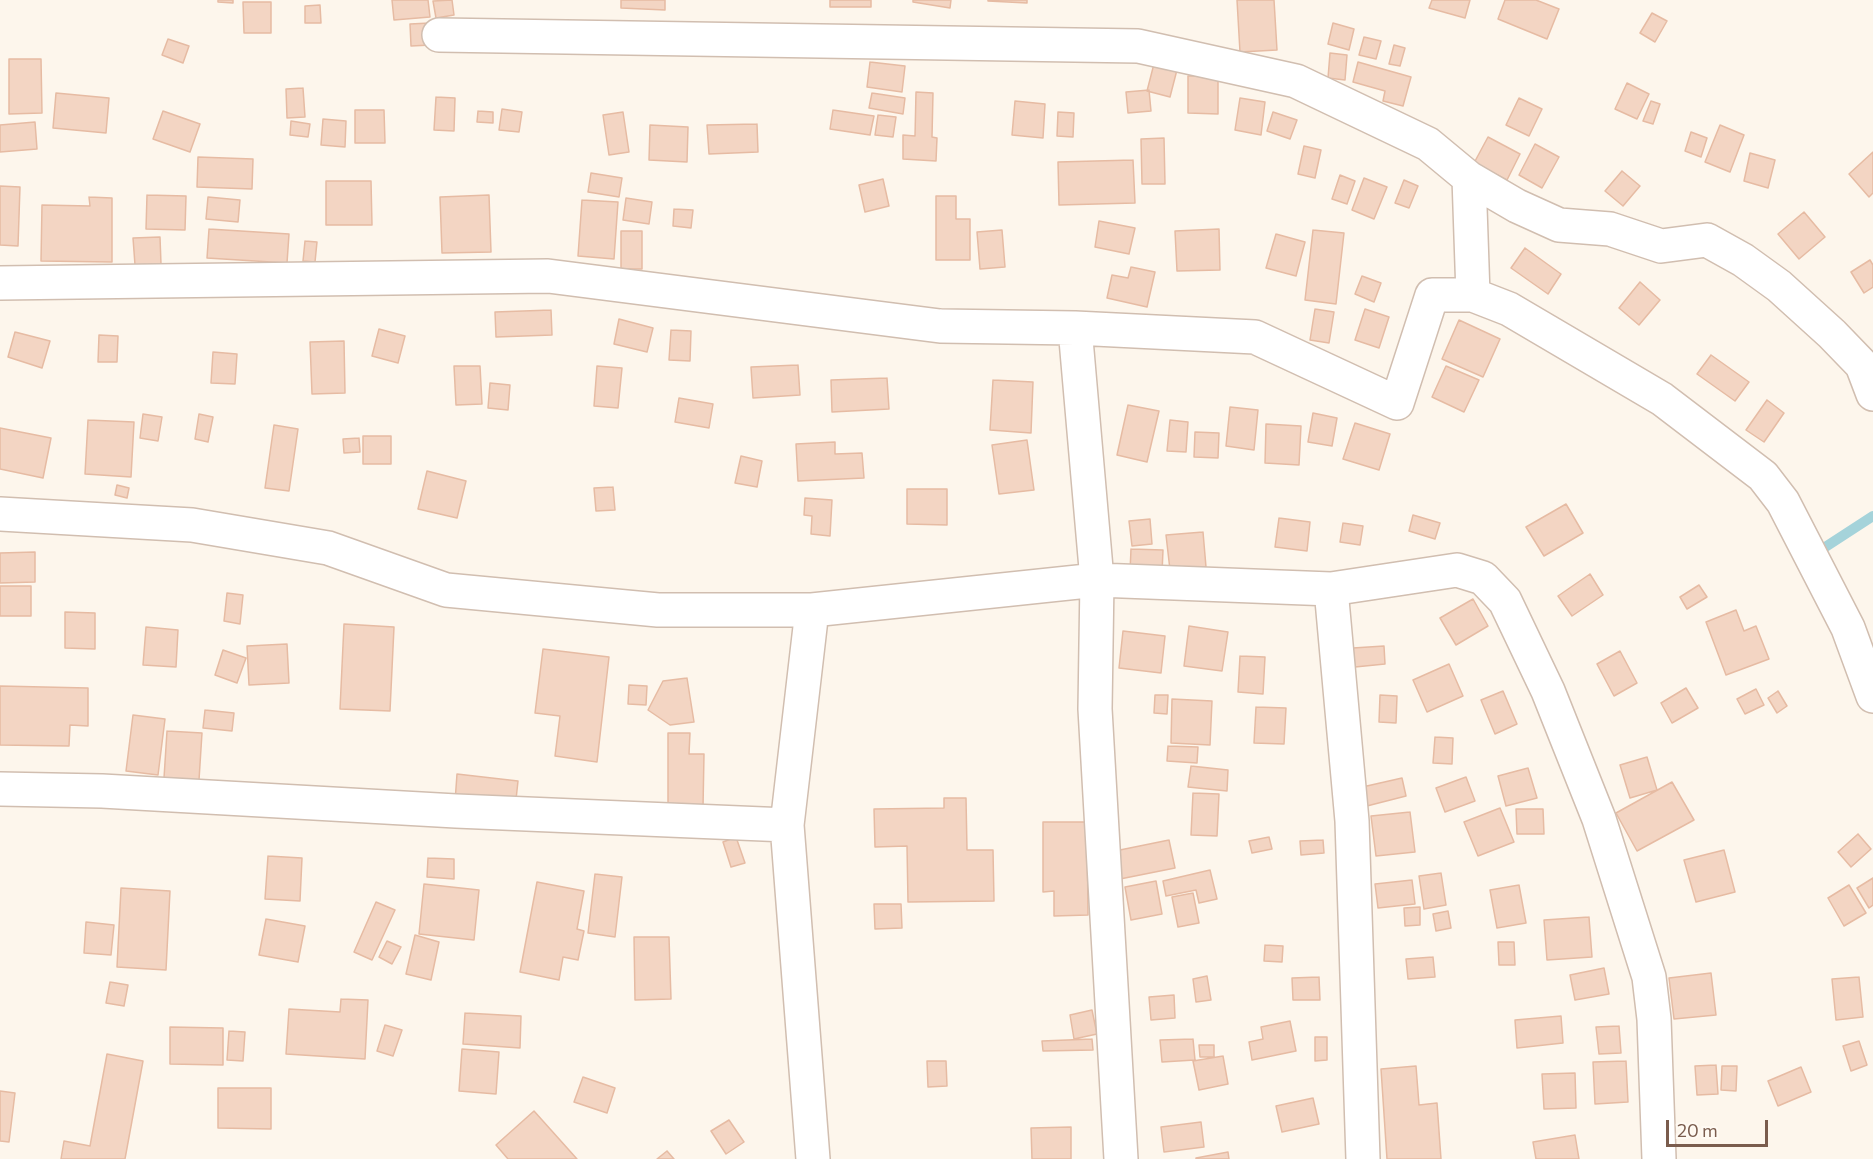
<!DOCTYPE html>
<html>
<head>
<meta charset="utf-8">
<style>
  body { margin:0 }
  #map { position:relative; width:1873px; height:1159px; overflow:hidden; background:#fdf6ec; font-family:Commissioner,sans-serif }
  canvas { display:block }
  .scale { position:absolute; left:1666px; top:1120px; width:102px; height:27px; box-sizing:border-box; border:3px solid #7a5c4d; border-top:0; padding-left:8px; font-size:18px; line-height:21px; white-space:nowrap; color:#7a5c4d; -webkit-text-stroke:4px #fffaf3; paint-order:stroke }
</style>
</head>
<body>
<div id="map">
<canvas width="1873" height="1159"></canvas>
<div class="scale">20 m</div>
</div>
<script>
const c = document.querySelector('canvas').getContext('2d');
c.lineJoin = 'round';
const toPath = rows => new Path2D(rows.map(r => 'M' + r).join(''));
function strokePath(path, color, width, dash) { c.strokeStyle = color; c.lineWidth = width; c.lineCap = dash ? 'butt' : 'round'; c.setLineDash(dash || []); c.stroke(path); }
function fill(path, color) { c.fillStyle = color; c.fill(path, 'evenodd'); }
const stream = toPath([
  [1813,555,1873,516]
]);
const building = toPath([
  [218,0,233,0,233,3,218,2,218,0],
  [392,0,428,0,430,17,394,20,392,0],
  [452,0,454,15,436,18,433,1,452,0],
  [621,0,665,0,665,10,621,8,621,0],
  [830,0,871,0,871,7,830,7,830,0],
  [913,0,951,0,950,8,913,2,913,0],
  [988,0,1027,0,1027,3,988,1,988,0],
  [1237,0,1274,0,1277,50,1240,52,1237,0],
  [1432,0,1470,0,1465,18,1429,8,1432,0],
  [1505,0,1536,0,1559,9,1547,39,1498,19,1505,0],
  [243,2,271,2,271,33,244,33,243,2],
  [320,5,321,23,305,23,305,6,320,5],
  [1652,13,1667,21,1655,42,1640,33,1652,13],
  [430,23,431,45,411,46,410,24,430,23],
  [1333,23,1354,29,1349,50,1328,44,1333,23],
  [1364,37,1381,41,1376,59,1359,55,1364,37],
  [168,39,189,46,183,63,162,55,168,39],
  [1394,45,1405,48,1400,66,1389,64,1394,45],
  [1330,53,1347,55,1345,80,1328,78,1330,53],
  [1156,56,1179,62,1170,97,1147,91,1156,56],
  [9,59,41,59,42,113,9,114,9,59],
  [870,62,905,66,902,92,867,87,870,62],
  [1358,62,1411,77,1403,106,1383,101,1385,91,1353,82,1358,62],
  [1188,76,1218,76,1218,114,1188,113,1188,76],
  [1627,83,1649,94,1637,119,1615,109,1627,83],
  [303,88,305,117,287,118,286,89,303,88],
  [1149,90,1151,111,1128,113,1126,92,1149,90],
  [916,92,933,93,932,137,937,138,936,161,903,159,903,135,915,136,916,92],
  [56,93,109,98,106,133,53,128,56,93],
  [872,93,905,98,903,114,869,108,872,93],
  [436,97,455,98,454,131,434,130,436,97],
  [1240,98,1265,102,1261,135,1235,130,1240,98],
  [1519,98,1542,109,1529,136,1506,125,1519,98],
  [1015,101,1045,104,1043,138,1012,135,1015,101],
  [1651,101,1660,104,1653,124,1643,121,1651,101],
  [502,109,522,112,519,132,499,130,502,109],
  [355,110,384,110,385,143,355,143,355,110],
  [833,110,874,116,870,135,830,129,833,110],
  [163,111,200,124,190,152,153,139,163,111],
  [478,111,493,112,493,123,477,122,478,111],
  [623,112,629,152,609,155,603,115,623,112],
  [1058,112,1074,113,1073,137,1057,136,1058,112],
  [1273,112,1297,120,1290,139,1267,131,1273,112],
  [878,115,896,117,893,137,875,135,878,115],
  [323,119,346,121,345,147,321,145,323,119],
  [291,121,310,124,308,137,290,135,291,121],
  [35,122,37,149,0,152,0,125,35,122],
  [757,124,758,152,709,154,707,125,757,124],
  [650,125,688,127,687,162,649,160,650,125],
  [1720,125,1744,135,1730,172,1705,162,1720,125],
  [1691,132,1707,138,1701,157,1685,151,1691,132],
  [1488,137,1520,154,1507,180,1474,163,1488,137],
  [1164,138,1165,184,1142,184,1141,139,1164,138],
  [1535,144,1559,157,1542,188,1519,175,1535,144],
  [1304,146,1321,150,1315,178,1298,174,1304,146],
  [1873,152,1873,193,1869,197,1849,174,1873,152],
  [1750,153,1775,160,1768,188,1744,181,1750,153],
  [198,157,253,159,252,189,197,187,198,157],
  [1133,160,1135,203,1059,205,1058,162,1133,160],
  [1622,171,1640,186,1623,206,1605,191,1622,171],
  [591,173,622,178,619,197,588,192,591,173],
  [1340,175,1355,181,1347,204,1332,199,1340,175],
  [1364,178,1387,187,1374,219,1352,210,1364,178],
  [883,179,889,206,865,212,859,185,883,179],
  [1404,180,1418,186,1409,208,1395,203,1404,180],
  [326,181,371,181,372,225,326,225,326,181],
  [0,186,20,187,18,246,0,245,0,186],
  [147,195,186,196,185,230,146,229,147,195],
  [489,195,491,252,442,253,440,197,489,195],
  [936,196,956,196,956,219,970,219,970,260,936,260,936,196],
  [89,197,112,198,112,262,41,261,42,205,90,206,89,197],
  [208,197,240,200,238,222,206,219,208,197],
  [626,198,652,202,649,224,623,220,626,198],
  [582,200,618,202,614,259,578,256,582,200],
  [674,209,693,210,691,228,673,226,674,209],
  [1804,212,1825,237,1799,259,1778,234,1804,212],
  [1099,221,1135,228,1129,254,1095,247,1099,221],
  [209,229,289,234,287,263,207,258,209,229],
  [1219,229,1220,270,1177,271,1175,231,1219,229],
  [1002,230,1005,267,980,269,977,232,1002,230],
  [1313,230,1344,233,1336,304,1305,300,1313,230],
  [621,231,642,231,642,269,621,269,621,231],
  [1276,234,1305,242,1296,276,1266,268,1276,234],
  [160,237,161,264,135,265,133,238,160,237],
  [305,241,317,242,315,262,303,261,305,241],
  [1525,248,1561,274,1548,294,1511,268,1525,248],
  [1870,260,1873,265,1873,287,1864,293,1851,272,1870,260],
  [1131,267,1155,272,1147,307,1107,298,1112,275,1128,278,1131,267],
  [1362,276,1381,283,1374,302,1355,294,1362,276],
  [1640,282,1660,300,1639,325,1619,308,1640,282],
  [1315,309,1334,312,1329,343,1310,340,1315,309],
  [1365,309,1389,317,1379,348,1355,340,1365,309],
  [551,310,552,335,496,337,495,312,551,310],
  [619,319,653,328,647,352,614,344,619,319],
  [1459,320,1500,339,1483,377,1442,359,1459,320],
  [379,329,405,336,398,363,372,356,379,329],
  [671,330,691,331,690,361,669,360,671,330],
  [15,332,50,341,42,368,8,357,15,332],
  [99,335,118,336,117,362,98,362,99,335],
  [344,341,345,393,312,394,310,342,344,341],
  [213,352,237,354,235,384,211,383,213,352],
  [1711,355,1749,382,1735,401,1697,374,1711,355],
  [798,365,800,395,753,398,751,367,798,365],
  [454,366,480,366,482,404,456,405,454,366],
  [597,366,622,368,618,408,594,406,597,366],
  [1446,366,1479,380,1464,412,1432,397,1446,366],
  [887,378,889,409,832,412,831,380,887,378],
  [993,380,1033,382,1031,433,990,430,993,380],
  [490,383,510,385,508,410,488,408,490,383],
  [679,398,713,404,709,428,675,422,679,398],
  [1767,400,1784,413,1764,442,1746,430,1767,400],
  [1128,405,1159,411,1147,462,1117,455,1128,405],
  [1230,407,1258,410,1254,450,1226,446,1230,407],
  [1313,413,1337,418,1332,446,1308,442,1313,413],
  [143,414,162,417,158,441,140,438,143,414],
  [199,414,213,417,208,442,195,439,199,414],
  [88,420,134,422,131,477,85,474,88,420],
  [1170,420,1188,422,1186,452,1167,451,1170,420],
  [1355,423,1390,434,1379,470,1343,459,1355,423],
  [1266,424,1301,426,1299,465,1265,463,1266,424],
  [274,425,298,429,289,491,265,488,274,425],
  [0,428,51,438,43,478,0,469,0,428],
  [1195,432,1219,433,1218,458,1194,457,1195,432],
  [363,436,391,436,391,464,363,464,363,436],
  [359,438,360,452,344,453,343,439,359,438],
  [1027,440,1034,490,999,494,992,445,1027,440],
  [835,442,835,454,862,453,864,478,798,481,796,444,835,442],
  [741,456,762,461,757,487,735,483,741,456],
  [427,471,466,481,457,518,418,509,427,471],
  [117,485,129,488,127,498,115,495,117,485],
  [613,487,615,510,596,511,594,488,613,487],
  [907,489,947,489,947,525,907,524,907,489],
  [805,498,832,500,830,536,811,534,812,516,804,515,805,498],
  [1566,504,1583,533,1544,556,1526,527,1566,504],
  [1413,515,1440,523,1435,539,1409,531,1413,515],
  [1279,518,1310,522,1307,551,1275,547,1279,518],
  [1150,519,1152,544,1132,546,1129,521,1150,519],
  [1343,523,1363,526,1360,545,1340,542,1343,523],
  [1203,532,1206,567,1170,570,1166,535,1203,532],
  [1131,549,1163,550,1162,573,1130,572,1131,549],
  [35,552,35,582,0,583,0,553,35,552],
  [1590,574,1603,595,1572,616,1558,596,1590,574],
  [1699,585,1707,597,1687,609,1680,597,1699,585],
  [0,586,31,586,31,616,0,616,0,586],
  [227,593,243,595,240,624,224,621,227,593],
  [1473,599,1488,626,1456,645,1440,618,1473,599],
  [1736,610,1744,631,1756,626,1769,659,1726,675,1706,622,1736,610],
  [65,612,95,613,95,649,65,648,65,612],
  [344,624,394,627,390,711,340,709,344,624],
  [1189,626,1228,632,1222,671,1184,666,1189,626],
  [146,627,178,630,176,667,143,665,146,627],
  [1123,631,1165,636,1161,673,1119,668,1123,631],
  [287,644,289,683,249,685,247,646,287,644],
  [1384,646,1385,664,1355,667,1353,648,1384,646],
  [543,649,609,657,597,762,555,756,560,716,535,713,543,649],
  [223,650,246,658,237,683,215,675,223,650],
  [1620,651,1637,683,1614,696,1597,664,1620,651],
  [1240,656,1265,657,1263,694,1238,692,1240,656],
  [1449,664,1463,696,1427,712,1413,680,1449,664],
  [687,678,694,722,670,725,648,710,663,681,687,678],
  [629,685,647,686,646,705,628,704,629,685],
  [0,686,88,688,88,726,70,725,69,746,0,745,0,686],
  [1686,688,1698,708,1672,723,1661,703,1686,688],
  [1756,689,1764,705,1745,714,1737,699,1756,689],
  [1503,691,1517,724,1495,734,1481,700,1503,691],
  [1778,691,1787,706,1777,713,1768,698,1778,691],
  [1155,695,1168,695,1167,714,1154,713,1155,695],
  [1380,695,1397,696,1396,723,1379,722,1380,695],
  [1172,699,1212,701,1210,745,1171,743,1172,699],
  [1256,707,1286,708,1284,744,1254,743,1256,707],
  [205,710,234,713,232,731,203,728,205,710],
  [133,715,165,719,158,775,126,771,133,715],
  [167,731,202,733,199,780,164,778,167,731],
  [668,733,690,733,689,754,704,754,703,808,668,807,668,733],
  [1435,737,1453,738,1452,764,1433,763,1435,737],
  [1168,746,1198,747,1197,763,1167,761,1168,746],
  [1647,757,1657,790,1630,798,1620,765,1647,757],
  [1191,766,1228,770,1227,791,1188,787,1191,766],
  [1528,768,1537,798,1506,806,1498,776,1528,768],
  [457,774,518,781,515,809,455,802,457,774],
  [1466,777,1475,801,1445,812,1436,788,1466,777],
  [1402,778,1406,796,1363,807,1358,788,1402,778],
  [1672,782,1694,820,1637,851,1616,813,1672,782],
  [1193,793,1219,794,1217,836,1191,835,1193,793],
  [944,798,966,798,967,850,993,850,994,901,908,902,907,846,875,847,874,809,944,808,944,798],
  [1500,808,1514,842,1478,856,1464,822,1500,808],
  [1516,809,1543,809,1544,834,1517,834,1516,809],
  [1410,812,1415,852,1376,856,1371,816,1410,812],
  [1043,822,1087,822,1088,915,1054,916,1054,891,1043,892,1043,822],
  [1858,834,1871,849,1851,867,1838,852,1858,834],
  [736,837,745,863,731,867,723,842,736,837],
  [1269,837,1272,849,1252,853,1249,841,1269,837],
  [1169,840,1175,868,1120,879,1115,851,1169,840],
  [1323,840,1324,853,1301,855,1300,841,1323,840],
  [1724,850,1735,892,1696,902,1684,860,1724,850],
  [268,856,302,858,300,901,265,899,268,856],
  [428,858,454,859,454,879,427,877,428,858],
  [1210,870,1217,899,1199,903,1196,890,1166,896,1163,881,1210,870],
  [1441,873,1446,905,1424,909,1419,876,1441,873],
  [595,874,622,877,615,937,588,933,595,874],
  [1873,878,1873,905,1869,908,1857,888,1873,878],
  [1412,880,1415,904,1378,908,1375,884,1412,880],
  [1156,881,1162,914,1131,920,1125,887,1156,881],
  [537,882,584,891,577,929,584,931,578,960,563,957,559,980,520,972,537,882],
  [424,884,479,890,474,940,419,934,424,884],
  [1519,885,1526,923,1497,928,1490,890,1519,885],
  [1849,885,1866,913,1844,926,1828,898,1849,885],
  [121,888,170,891,166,970,117,967,121,888],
  [1193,893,1199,923,1178,927,1172,897,1193,893],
  [376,902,395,910,372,960,354,952,376,902],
  [874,904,901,904,902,928,875,929,874,904],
  [1420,907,1420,925,1405,926,1404,908,1420,907],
  [1448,911,1451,928,1436,931,1433,914,1448,911],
  [1589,917,1592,957,1547,960,1544,920,1589,917],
  [266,919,305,926,298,962,259,955,266,919],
  [86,922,114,925,111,955,84,953,86,922],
  [415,935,439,942,431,980,406,974,415,935],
  [634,937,669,937,671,999,635,1000,634,937],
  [387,941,401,947,392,964,379,957,387,941],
  [1498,942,1514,942,1515,965,1499,965,1498,942],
  [1265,945,1283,946,1282,962,1264,961,1265,945],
  [1433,957,1435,977,1408,979,1406,959,1433,957],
  [1604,968,1609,994,1575,1000,1570,975,1604,968],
  [1711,973,1716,1015,1674,1019,1669,978,1711,973],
  [1207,976,1211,1000,1196,1002,1193,979,1207,976],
  [1319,977,1320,1000,1293,1000,1292,978,1319,977],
  [1859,977,1863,1017,1836,1020,1832,979,1859,977],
  [110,982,128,985,124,1006,106,1003,110,982],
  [1174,995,1175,1018,1151,1020,1149,997,1174,995],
  [341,999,368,1000,365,1059,286,1054,289,1009,340,1012,341,999],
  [1092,1010,1097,1034,1074,1039,1070,1015,1092,1010],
  [465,1013,521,1016,520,1048,463,1044,465,1013],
  [1561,1016,1563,1043,1517,1048,1515,1020,1561,1016],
  [1290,1021,1296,1051,1252,1060,1249,1042,1263,1039,1261,1027,1290,1021],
  [385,1025,402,1030,393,1056,377,1051,385,1025],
  [1619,1026,1621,1053,1599,1054,1596,1027,1619,1026],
  [170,1027,223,1028,223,1065,170,1064,170,1027],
  [229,1031,245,1032,243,1061,227,1060,229,1031],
  [1315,1037,1327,1037,1327,1060,1315,1061,1315,1037],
  [1092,1039,1093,1050,1043,1051,1042,1041,1092,1039],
  [1193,1039,1195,1060,1162,1062,1160,1040,1193,1039],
  [1859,1041,1867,1065,1851,1071,1843,1046,1859,1041],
  [1199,1045,1214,1045,1214,1057,1200,1057,1199,1045],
  [462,1049,499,1052,496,1094,459,1091,462,1049],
  [107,1054,143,1061,125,1159,61,1159,64,1141,90,1146,107,1054],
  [1223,1056,1228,1084,1199,1090,1193,1061,1223,1056],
  [927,1061,946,1061,947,1086,928,1087,927,1061],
  [1626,1061,1628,1102,1595,1104,1593,1062,1626,1061],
  [1716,1065,1718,1094,1697,1095,1695,1066,1716,1065],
  [1416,1066,1419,1105,1437,1103,1441,1159,1387,1159,1381,1069,1416,1066],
  [1722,1066,1737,1066,1736,1091,1721,1090,1722,1066],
  [1801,1067,1811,1092,1778,1106,1768,1081,1801,1067],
  [1575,1073,1576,1108,1544,1109,1542,1074,1575,1073],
  [583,1077,615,1088,607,1113,574,1102,583,1077],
  [218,1088,271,1088,271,1129,218,1128,218,1088],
  [0,1091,15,1093,9,1142,0,1141,0,1091],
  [1313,1098,1319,1124,1282,1132,1276,1106,1313,1098],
  [534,1111,577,1159,508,1159,496,1145,534,1111],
  [729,1120,744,1142,726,1154,711,1131,729,1120],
  [1201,1122,1204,1147,1164,1152,1161,1127,1201,1122],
  [1071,1127,1071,1159,1032,1159,1031,1128,1071,1127],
  [1575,1135,1579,1159,1536,1159,1533,1142,1575,1135],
  [667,1151,674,1159,657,1159,667,1151],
  [1228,1152,1229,1159,1196,1159,1196,1158,1228,1152]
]);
const street = toPath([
  [439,35,1138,46,1296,81,1428,144,1469,178,1473,295],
  [1469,178,1517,206,1559,225,1610,229,1661,246,1707,240,1743,260,1779,286,1832,334,1862,365,1873,394],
  [0,283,548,276,940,326,1075,328,1255,337,1397,403,1432,295,1473,295,1509,309,1662,399,1763,476,1783,502,1848,628,1873,696],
  [1075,328,1097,580,1095,709,1121,1159],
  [0,514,192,525,328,548,446,590,658,610,812,610,1097,580,1331,589,1457,570,1483,578,1505,601,1548,691,1599,819,1649,977,1654,1019,1659,1159],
  [1331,589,1352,821,1363,1159],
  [812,610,787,825,813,1159],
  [0,789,102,791,456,811,787,825]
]);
strokePath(stream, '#a5d3da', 10);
fill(building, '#f3d5c3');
strokePath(building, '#e6bba3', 1.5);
strokePath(street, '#d1beb0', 36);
strokePath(street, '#fff', 33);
</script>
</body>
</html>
